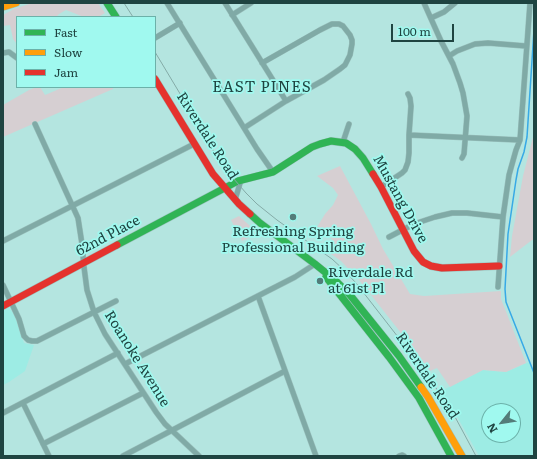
<!DOCTYPE html>
<html>
<head>
<meta charset="utf-8">
<style>
  body { margin:0 }
  #map { position:relative; width:537px; height:459px; overflow:hidden; background:#b4e5e0; font-family:Literata,serif }
  canvas { display:block }
  .frame { position:absolute; inset:0; border:4px solid #1f4441; pointer-events:none }
  .legend { position:absolute; left:16px; top:16px; width:140px; height:72px; box-sizing:border-box; background:#a0f9ef; border:1px solid #6cb1a9; margin:0; padding:5px 7px; list-style:none; font-size:12px; color:#1f4441 }
  .legend li { display:flex; align-items:center; gap:8px; height:20px }
  .legend b { width:20px; border:1px solid #6cb1a9 }
  .north { position:absolute; left:481px; top:403px; width:40px; height:40px; box-sizing:border-box; background:#a0f9ef; border:1px solid #6cb1a9; border-radius:50%; rotate:240deg; font-size:11px; font-weight:700; line-height:16px; text-align:center; color:#1f4441 }
  .north::after { content:''; display:block; margin:auto; width:14px; height:18px; background:#537c79; clip-path:polygon(50% 0,100% 100%,50% 72%,0 100%) }
  .scale { position:absolute; left:391px; top:24px; width:63px; height:18px; box-sizing:border-box; border:2px solid #1f4441; border-top:0; padding-left:5px; font-size:12px; line-height:14px; white-space:nowrap; color:#1f4441; -webkit-text-stroke:3px #a0f9ef; paint-order:stroke }
</style>
</head>
<body>
<div id="map">
<canvas width="537" height="459"></canvas>
<div class="frame"></div>
<ul class="legend">
<li><b style="height:5px;background:#30b455"></b>Fast</li>
<li><b style="height:5px;background:#ff9f0a"></b>Slow</li>
<li><b style="height:5px;background:#e5322d"></b>Jam</li>
</ul>
<div class="north">N</div>
<div class="scale">100 m</div>
</div>
<script>
const c = document.querySelector('canvas').getContext('2d');
c.lineJoin = 'round';
function fill(path, color) { c.fillStyle = color; c.fill(path, 'evenodd'); }
const toPath = rows => new Path2D(rows.map(r => 'M' + r).join(''));
function strokePath(path, color, width, dash) { c.strokeStyle = color; c.lineWidth = width; c.lineCap = dash ? 'butt' : 'round'; c.setLineDash(dash || []); c.stroke(path); }
function write(font, color, halo, rows, align = 'center') {
  c.font = font + ' Literata,serif'; c.lineWidth = 3.5; c.setLineDash([]); c.textBaseline = 'middle'; c.strokeStyle = halo; c.fillStyle = color; for (const [text, x, y, turn = 0] of rows) {
    c.save(); c.translate(x, y); c.rotate((+turn || 0) * Math.PI / 180); c.textAlign = isNaN(turn) ? turn : align; if (halo) c.strokeText(text, 0, 0); c.fillText(text, 0, 0); c.restore();
  }
}
const built = toPath([
  [9,307,15,316,24,343,34,345,25,371,9,382,3,385,3,310],
  [529,362,534,373,534,456,479,456,468,436,451,406,441,391,483,370,506,372],
  [489,411,513,411,513,435,489,435]
]);
const green = toPath([
  [32,3,98,3,105,13,98,17,84,17,66,10,59,14,56,17,17,17,17,44,13,39,10,25,3,26,3,15,14,9],
  [37,87,40,87,45,95,64,87,113,87,113,89,3,137,3,105,29,90],
  [533,137,534,137,534,240,532,240,510,257,512,236,523,176],
  [340,166,371,224,383,249,410,294,424,296,501,291,501,299,507,314,526,363,506,372,483,370,450,387,437,368,430,371,416,352,360,281,341,261,331,254,332,239,316,229,325,214,333,205,338,195,333,188,317,176],
  [239,216,258,233,255,237,253,236,242,241,231,220]
]);
const stream = toPath([
  [534,30,527,137,524,152,518,169,516,180,508,234,505,289,506,302,534,373]
]);
const street = toPath([
  [167,3,257,149,273,172],
  [225,3,286,101],
  [424,3,441,41,453,64,460,83,463,93,467,116,464,154,462,158],
  [232,15,251,3],
  [431,18,444,12,455,3],
  [155,38,180,23],
  [3,53,9,52,17,58],
  [449,56,457,51,475,44,488,43,526,46],
  [35,124,78,218,82,244,84,267,87,290,94,312,105,334,156,412,165,424,181,439,199,456],
  [244,128,286,101,324,80,340,69,345,65,350,55,352,44,352,40,350,35,343,26,339,24,332,24,320,30,262,63],
  [409,135,520,140],
  [343,142,349,124],
  [381,187,402,173,405,170,408,162,409,153,409,135,411,106,410,98,408,94],
  [235,200,241,180],
  [389,237,414,224,435,217,452,213,467,213,503,217],
  [3,241,194,144],
  [3,285,19,319,24,336,28,340,32,341,37,341,116,301],
  [498,287,503,217,509,175,516,150,520,140,530,3],
  [258,296,316,456],
  [125,364,295,277,315,264],
  [23,403,49,456],
  [3,413,118,353],
  [43,444,143,393],
  [123,456,285,371],
  [399,456,402,455,404,456]
]);
const fast = toPath([
  [107,3,116,17],
  [250,214,260,223,315,264,336,281,350,295,399,356,421,387],
  [117,245,238,181,273,172,312,147,320,144,331,141,346,143,355,149,363,158,373,174],
  [326,277,389,357,419,398,451,456]
]);
const slow = toPath([
  [3,7,16,3],
  [421,387,428,397,462,456]
]);
const jam = toPath([
  [155,79,213,174,239,204,250,214],
  [373,174,381,187,414,251,423,262,431,266,442,268,499,266],
  [3,306,117,245]
]);
const tram = toPath([
  [124,3,133,17],
  [155,52,197,122,218,159,227,171,246,193,257,204,277,220,332,259,344,270,356,283,426,373,454,415,476,456]
]);
const markers = [
  [293,217,4,"#537c79"],
  [320,281,4,"#537c79"]
];
const streetNames = [
  ["Riverdale Road",207,136,57],
  ["Mustang Drive",400,199,61],
  ["62nd Place",108,236,-28],
  ["Roanoke Avenue",137,359,58],
  ["Riverdale Road",427,376,56]
];
const poiNames = [
  ["Refreshing Spring",293,232],
  ["Professional Building",293,248],
  ["Riverdale Rd",328,273,"left"],
  ["at 61st Pl",328,289,"left"]
];
const neighbourhoodNames = [
  ["EAST PINES",262,88]
];
fill(built, '#9dece4');
fill(green, '#d6cfd2');
strokePath(stream, '#37a9e6', 1.5);
strokePath(street, '#9ac1bd', 6);
strokePath(fast, '#9ac1bd', 8);
strokePath(slow, '#9ac1bd', 8);
strokePath(jam, '#9ac1bd', 8);
strokePath(street, '#80aaa6', 5);
strokePath(fast, '#30b455', 7);
strokePath(slow, '#ff9f0a', 7);
strokePath(jam, '#e5322d', 7);
strokePath(tram, '#84aba7', 1);
for (const [x, y, r, color] of markers) { const dot = new Path2D(); dot.arc(x, y, r, 0, 2 * Math.PI); c.fillStyle = color; c.fill(dot); strokePath(dot, '#a0f9ef', 1.5); }
write('14px', '#1f4441', '#a0f9ef', streetNames);
write('14px', '#1f4441', '#a0f9ef', poiNames);
c.letterSpacing = '1px';
write('15px', '#1f4441', '#a0f9ef', neighbourhoodNames);
c.letterSpacing = '0px';
</script>
</body>
</html>
